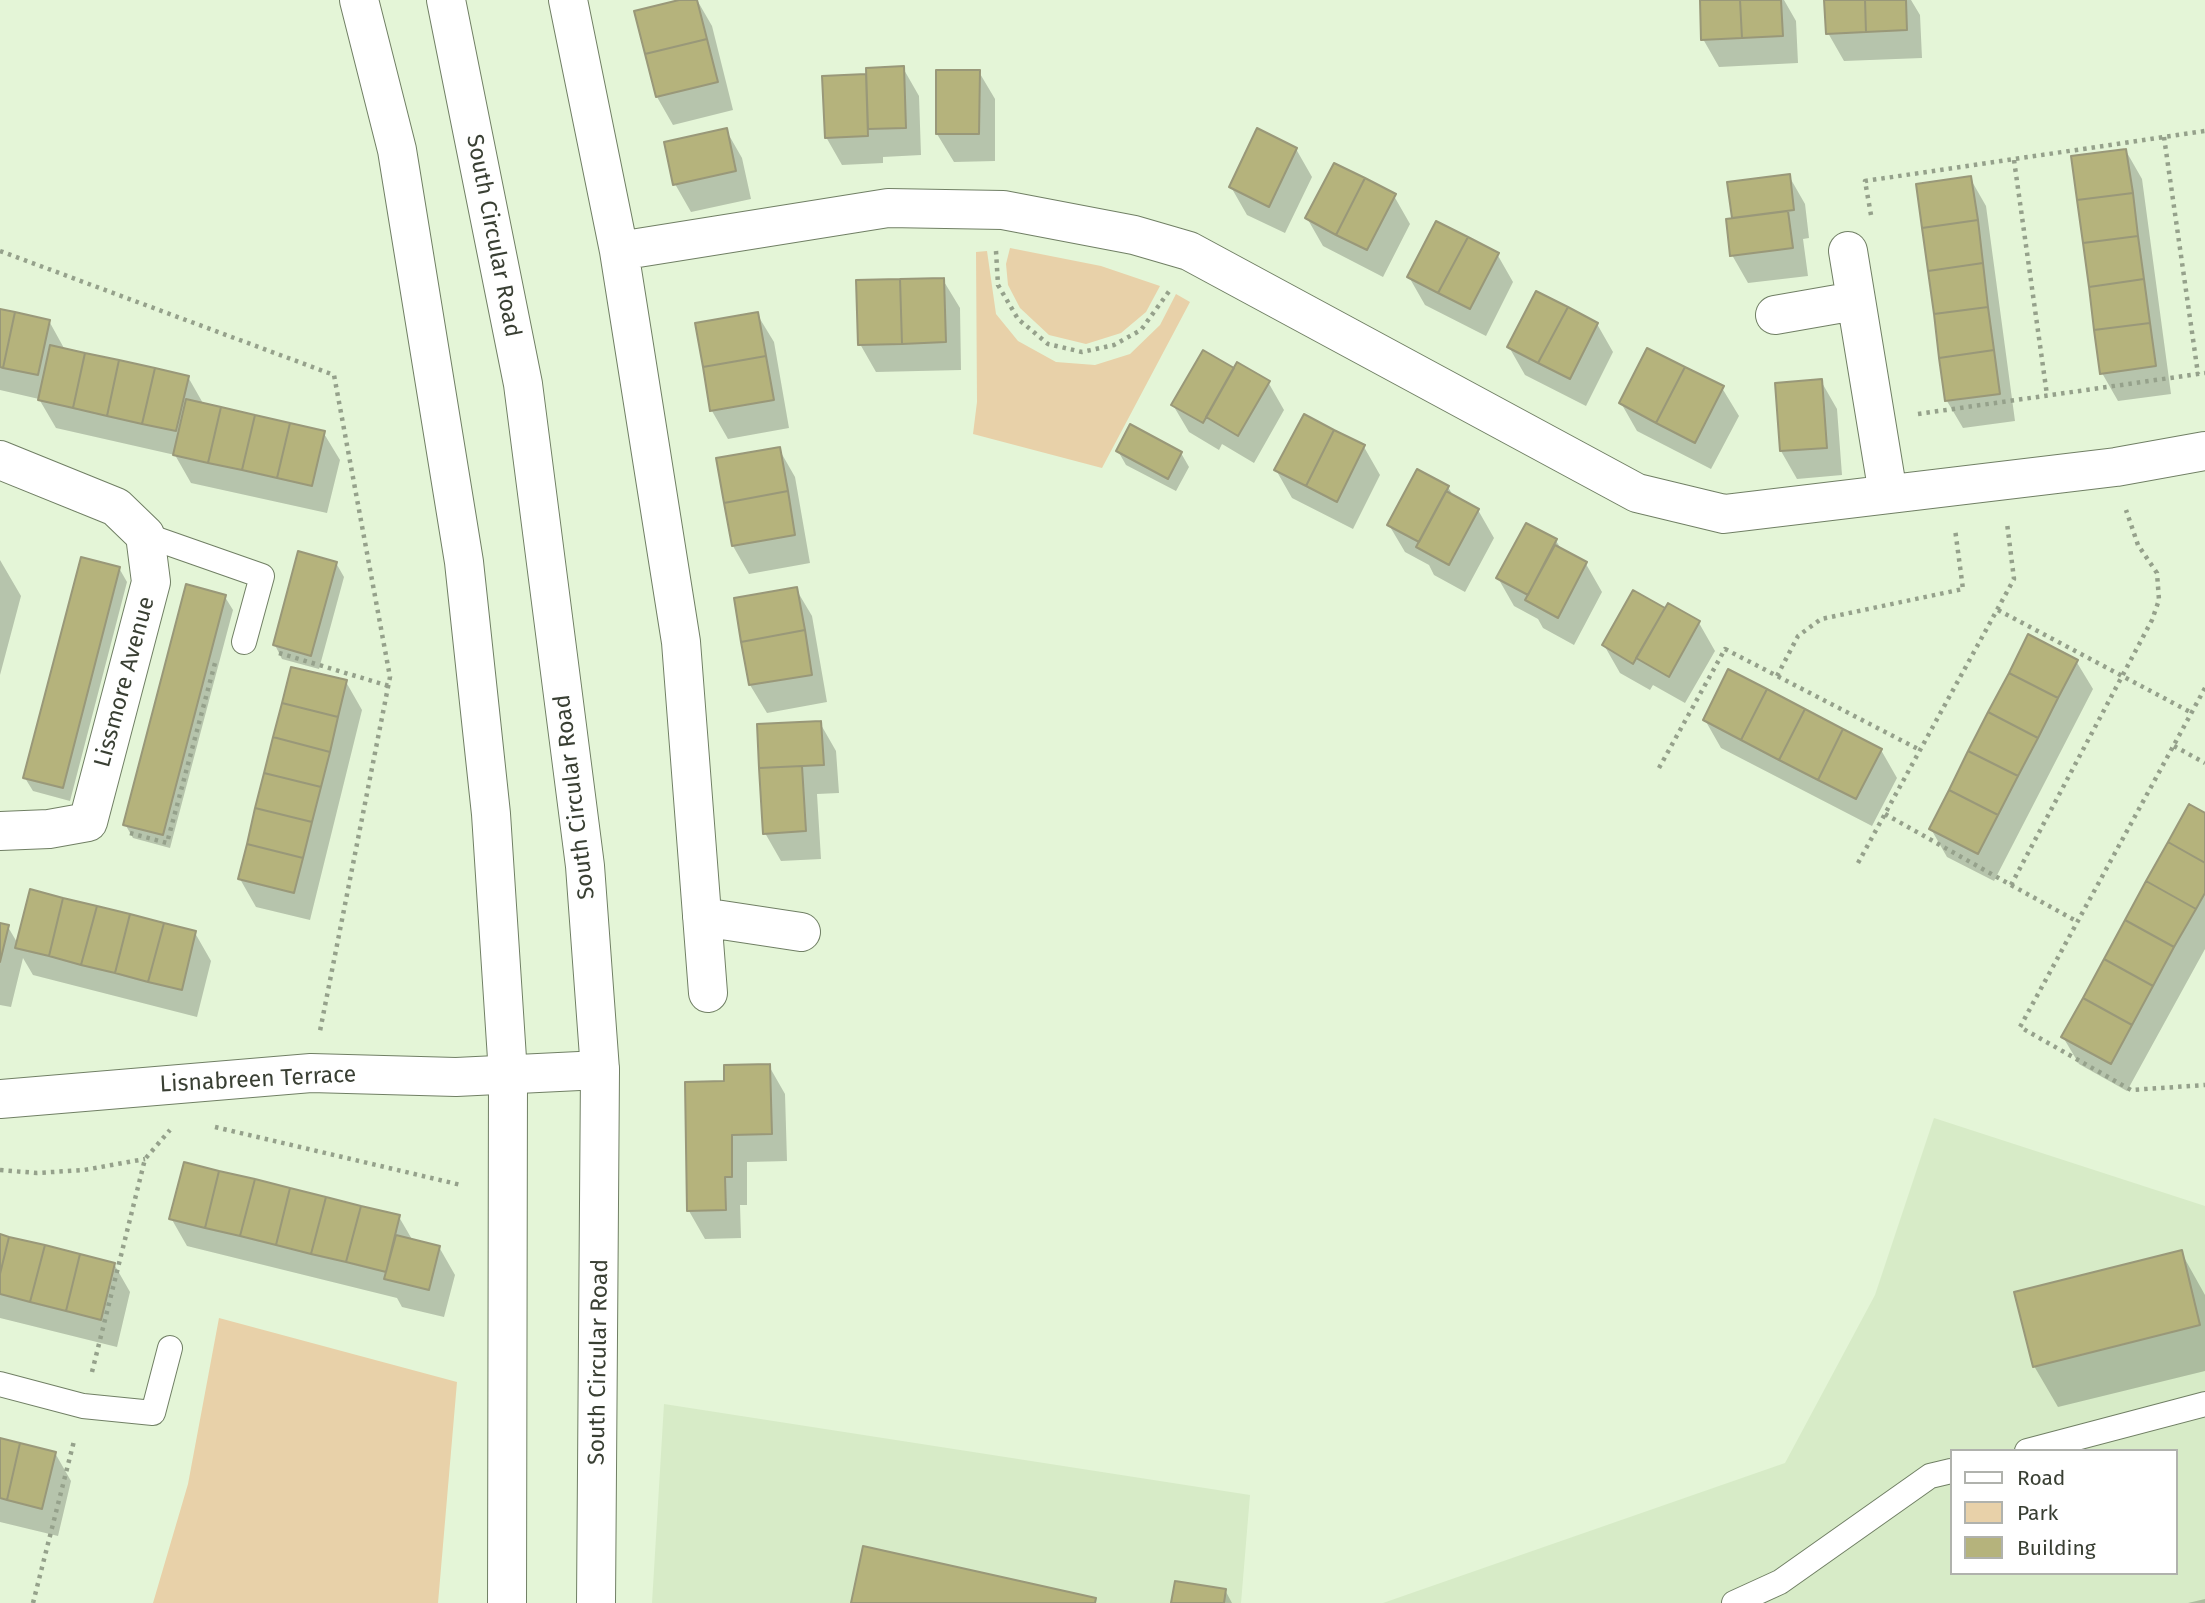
<!DOCTYPE html>
<html>
<head>
<meta charset="utf-8">
<style>
  body { margin:0 }
  #map { position:relative; width:2205px; height:1603px; overflow:hidden; background:#e4f5d7; font-family:"Fira Sans",sans-serif }
  canvas { display:block }
  .legend { position:absolute; left:1950px; top:1449px; width:228px; height:126px; box-sizing:border-box; background:#fff; border:2px solid #b0b2ad; margin:0; padding:9px 12px; list-style:none; font-size:21px; color:#393f33 }
  .legend li { display:flex; align-items:center; gap:14px; height:35px }
  .legend b { width:35px; border:2px solid #b0b2ad }
</style>
</head>
<body>
<div id="map">
<canvas width="2205" height="1603"></canvas>
<ul class="legend">
<li><b style="height:9px;background:#fff"></b>Road</li>
<li><b style="height:19px;background:#e8d1a9"></b>Park</li>
<li><b style="height:19px;background:#b5b37c"></b>Building</li>
</ul>
</div>
<script>
const c = document.querySelector('canvas').getContext('2d');
c.lineJoin = 'round';
function fill(path, color) { c.fillStyle = color; c.fill(path, 'evenodd'); }
const toPath = rows => new Path2D(rows.map(r => 'M' + r).join(''));
function strokePath(path, color, width, dash) { c.strokeStyle = color; c.lineWidth = width; c.lineCap = dash ? 'butt' : 'round'; c.setLineDash(dash || []); c.stroke(path); }
function write(font, color, halo, rows, align = 'center') {
  c.font = font + ' "Fira Sans",sans-serif'; c.lineWidth = 7; c.setLineDash([]); c.textBaseline = 'middle'; c.strokeStyle = halo; c.fillStyle = color; for (const [text, x, y, turn = 0] of rows) {
    c.save(); c.translate(x, y); c.rotate((+turn || 0) * Math.PI / 180); c.textAlign = isNaN(turn) ? turn : align; if (halo) c.strokeText(text, 0, 0); c.fillText(text, 0, 0); c.restore();
  }
}
const built = toPath([
  [1934,1118,2205,1206,2205,1603,1383,1603,1785,1463,1875,1295],
  [1951,1451,2175,1451,2175,1573,1951,1573],
  [664,1404,1250,1495,1241,1603,652,1603]
]);
const green = toPath([
  [1010,248,1101,266,1160,286,1146,312,1121,333,1086,344,1049,335,1020,308,1008,285,1006,264],
  [987,251,996,314,1018,341,1056,362,1095,365,1130,354,1160,325,1176,294,1190,302,1102,468,973,434,977,402,976,252],
  [219,1318,457,1382,438,1603,153,1603,188,1484]
]);
const shadow = toPath([
  [686,0,697,0,712,26,733,110,673,125,657,97,636,12],
  [1702,0,1784,0,1796,21,1798,63,1719,67,1703,39],
  [1826,0,1911,0,1920,15,1922,58,1844,61,1828,33],
  [903,68,919,96,921,155,883,157,883,163,842,165,826,137,824,77,867,76],
  [979,72,995,99,995,161,954,162,937,134],
  [726,130,742,158,751,199,691,212,675,184],
  [1296,149,1312,177,1285,233,1247,215,1231,187],
  [2126,151,2142,179,2171,394,2118,401,2102,373],
  [1789,176,1805,204,1809,238,1803,239,1808,276,1748,283,1732,255,1734,220,1729,184],
  [1970,178,1986,206,2015,421,1963,428,1947,401],
  [1394,196,1410,224,1383,277,1323,246,1307,218],
  [1497,254,1513,282,1486,336,1425,305,1409,277],
  [943,280,960,308,961,370,876,372,860,344],
  [0,311,49,321,65,350,188,377,204,405,323,432,340,460,327,513,191,483,175,455,56,428,39,399,0,390],
  [757,314,774,342,789,428,728,439,712,411,697,325],
  [1597,324,1613,352,1586,406,1525,375,1509,347],
  [1235,370,1268,382,1284,410,1254,463,1222,444,1219,450,1189,432,1173,405],
  [1821,381,1837,409,1842,475,1797,479,1781,451],
  [1722,388,1739,416,1711,469,1637,431,1621,403],
  [1364,447,1380,475,1353,529,1292,498,1276,470],
  [779,449,795,477,810,563,749,574,733,546],
  [1118,451,1181,453,1189,467,1176,491,1126,465],
  [1448,487,1454,497,1478,510,1494,538,1465,592,1434,575,1429,565,1405,552,1389,525],
  [1527,525,1556,541,1562,550,1586,564,1602,592,1574,645,1543,628,1538,619,1514,606,1498,578],
  [0,560,21,596,0,675],
  [336,563,344,577,319,669,282,659,275,645],
  [119,568,127,582,70,801,33,791,25,778],
  [796,589,812,616,827,702,767,713,750,685,736,599],
  [1634,593,1666,611,1699,623,1715,651,1685,703,1653,685,1650,690,1620,673,1604,645],
  [225,597,233,610,170,848,133,838,125,824],
  [2076,661,2093,689,1994,881,1947,857,1931,829],
  [346,682,362,710,310,920,256,907,240,879],
  [1705,720,1881,750,1897,778,1872,826,1721,748],
  [820,723,836,751,839,793,817,794,821,859,781,861,765,833],
  [2205,815,2205,949,2127,1091,2079,1064,2063,1037],
  [0,925,8,927,18,944,195,933,211,961,197,1017,33,975,23,958,11,1007,0,1005],
  [769,1066,785,1094,787,1161,747,1162,747,1205,740,1205,741,1238,705,1239,689,1211,726,1083],
  [399,1217,413,1241,439,1247,455,1275,444,1317,402,1307,397,1298,187,1246,171,1218],
  [0,1236,114,1264,130,1292,117,1347,0,1318],
  [2181,1252,2205,1295,2205,1371,2058,1407,2034,1366],
  [0,1440,55,1453,71,1481,58,1536,0,1522],
  [1225,1590,1232,1603,1173,1603],
  [2205,1599,2205,1603,2188,1603]
]);
const building = toPath([
  [679,0,697,0,707,39,645,54,634,11,679,0],
  [1700,0,1740,0,1742,38,1701,40,1700,0],
  [1740,0,1781,0,1783,36,1742,38,1740,0],
  [1824,0,1865,0,1866,32,1826,34,1824,0],
  [1865,0,1906,0,1907,30,1866,32,1865,0],
  [707,39,718,82,656,97,645,54,707,39],
  [904,66,906,128,868,129,866,68,904,66],
  [936,70,980,70,979,134,936,134,936,70],
  [866,74,868,136,825,138,822,76,866,74],
  [727,128,736,171,673,185,664,142,727,128],
  [1257,128,1297,148,1269,207,1229,187,1257,128],
  [2126,149,2133,193,2077,200,2071,156,2126,149],
  [1334,163,1365,178,1336,235,1305,218,1334,163],
  [1790,174,1794,210,1732,218,1727,182,1790,174],
  [1971,176,1978,220,1922,228,1916,184,1971,176],
  [1365,178,1396,194,1367,250,1336,235,1365,178],
  [2133,193,2138,236,2083,243,2077,200,2133,193],
  [1788,211,1793,248,1730,256,1726,219,1788,211],
  [1978,220,1983,263,1928,271,1922,228,1978,220],
  [1436,221,1468,237,1438,293,1407,277,1436,221],
  [2138,236,2144,279,2089,287,2083,243,2138,236],
  [1468,237,1499,253,1470,309,1438,293,1468,237],
  [1983,263,1988,307,1934,314,1928,271,1983,263],
  [944,278,946,342,902,344,900,279,944,278],
  [900,279,902,344,858,345,856,280,900,279],
  [2144,279,2150,323,2094,330,2089,287,2144,279],
  [1536,291,1568,307,1538,363,1507,347,1536,291],
  [1568,307,1598,323,1570,379,1538,363,1568,307],
  [1988,307,1994,350,1939,358,1934,314,1988,307],
  [0,309,15,312,3,368,0,367,0,309],
  [15,312,50,320,38,375,3,368,15,312],
  [758,312,766,356,703,367,695,323,758,312],
  [2150,323,2156,366,2100,374,2094,330,2150,323],
  [50,345,85,353,73,408,38,400,50,345],
  [1647,348,1685,367,1656,423,1619,403,1647,348],
  [1203,350,1234,368,1203,423,1171,405,1203,350],
  [1994,350,2000,394,1945,401,1939,358,1994,350],
  [85,353,119,360,107,416,73,408,85,353],
  [766,356,774,400,710,411,703,367,766,356],
  [119,360,155,368,142,424,107,416,119,360],
  [1237,362,1270,381,1238,436,1206,417,1237,362],
  [1685,367,1724,386,1695,443,1656,423,1685,367],
  [155,368,189,376,176,431,142,424,155,368],
  [1822,379,1827,448,1780,451,1775,383,1822,379],
  [186,399,221,407,208,463,173,455,186,399],
  [221,407,255,415,242,470,208,463,221,407],
  [1304,414,1334,430,1306,486,1274,470,1304,414],
  [255,415,290,423,277,478,242,470,255,415],
  [290,423,325,431,312,486,277,478,290,423],
  [1130,424,1182,452,1168,479,1116,451,1130,424],
  [1334,430,1365,445,1337,502,1306,486,1334,430],
  [780,447,788,491,724,503,716,458,780,447],
  [1417,469,1449,486,1419,542,1387,525,1417,469],
  [788,491,795,535,732,546,724,503,788,491],
  [1446,491,1479,509,1449,565,1416,547,1446,491],
  [1526,523,1557,539,1528,595,1496,578,1526,523],
  [1555,545,1587,562,1558,618,1525,600,1555,545],
  [298,551,337,562,311,656,273,645,298,551],
  [81,557,120,567,63,788,23,778,81,557],
  [186,584,226,595,163,835,123,825,186,584],
  [797,587,805,630,741,642,734,598,797,587],
  [1633,590,1665,608,1633,664,1602,645,1633,590],
  [1668,603,1700,621,1669,677,1636,658,1668,603],
  [805,630,812,675,749,685,741,642,805,630],
  [2028,634,2078,660,2058,698,2009,673,2028,634],
  [291,667,347,680,338,717,282,703,291,667],
  [1728,669,1767,689,1741,740,1703,720,1728,669],
  [2009,673,2058,698,2038,738,1988,712,2009,673],
  [1767,689,1805,709,1779,760,1741,740,1767,689],
  [282,703,338,717,330,752,273,737,282,703],
  [1805,709,1843,729,1818,780,1779,760,1805,709],
  [1988,712,2038,738,2018,776,1968,751,1988,712],
  [821,721,824,765,759,768,757,724,821,721],
  [1843,729,1882,749,1856,799,1818,780,1843,729],
  [273,737,330,752,321,787,264,773,273,737],
  [1968,751,2018,776,1998,815,1949,790,1968,751],
  [802,766,806,831,763,834,759,768,802,766],
  [264,773,321,787,312,822,255,808,264,773],
  [1949,790,1998,815,1978,854,1929,829,1949,790],
  [2189,804,2205,813,2205,863,2168,842,2189,804],
  [255,808,312,822,303,858,247,844,255,808],
  [2168,842,2205,863,2205,893,2196,909,2146,881,2168,842],
  [247,844,303,858,294,893,238,879,247,844],
  [2146,881,2196,909,2174,947,2125,920,2146,881],
  [30,889,63,898,49,956,15,948,30,889],
  [63,898,97,906,81,965,49,956,63,898],
  [97,906,130,914,115,973,81,965,97,906],
  [130,914,164,923,148,982,115,973,130,914],
  [2125,920,2174,947,2153,986,2104,959,2125,920],
  [0,923,9,925,0,962,0,923],
  [164,923,196,931,182,990,148,982,164,923],
  [2104,959,2153,986,2132,1025,2083,998,2104,959],
  [2083,998,2132,1025,2111,1064,2061,1037,2083,998],
  [770,1064,772,1134,732,1135,732,1177,725,1177,726,1210,687,1211,685,1082,724,1081,724,1065,770,1064],
  [184,1162,219,1171,205,1228,169,1219,184,1162],
  [219,1171,255,1179,240,1236,205,1228,219,1171],
  [255,1179,290,1188,276,1245,240,1236,255,1179],
  [290,1188,326,1197,311,1254,276,1245,290,1188],
  [326,1197,361,1206,346,1262,311,1254,326,1197],
  [361,1206,400,1215,386,1272,346,1262,361,1206],
  [0,1234,9,1237,0,1274,0,1234],
  [396,1235,440,1246,429,1290,384,1279,396,1235],
  [9,1237,45,1245,30,1302,0,1294,0,1274,9,1237],
  [45,1245,80,1254,66,1311,30,1302,45,1245],
  [2182,1250,2200,1325,2033,1367,2014,1292,2182,1250],
  [80,1254,115,1263,101,1320,66,1311,80,1254],
  [0,1438,20,1443,7,1500,0,1498,0,1438],
  [20,1443,56,1452,42,1509,7,1500,20,1443],
  [863,1546,1096,1598,1095,1603,851,1603,863,1546],
  [1175,1581,1226,1589,1224,1603,1171,1603,1175,1581]
]);
const path = toPath([
  [2164,137,2198,374],
  [2014,160,2047,395],
  [1871,215,1865,181,2205,131],
  [0,251,334,375,390,677,320,1031],
  [996,251,998,285,1018,319,1048,344,1082,352,1114,345,1141,330,1170,290],
  [1918,414,2205,373],
  [1998,610,2192,713],
  [279,653,389,686],
  [1777,676,1798,636,1821,619,1963,589,1955,529],
  [2205,688,2020,1027,2131,1090,2205,1085],
  [2174,746,2205,763],
  [1659,768,1725,649,1920,750],
  [1885,814,2011,885,2152,620,2159,600,2157,573,2138,545,2126,510],
  [130,833,167,843,215,663],
  [1858,863,2014,579,2007,523],
  [2011,885,2078,922],
  [215,1127,461,1185],
  [0,1170,37,1173,84,1170,145,1159],
  [92,1372,145,1159,170,1130],
  [33,1603,74,1441]
]);
const lane = toPath([
  [145,535,262,576,244,642],
  [0,1384,83,1406,153,1413,170,1348],
  [2027,1451,2205,1404],
  [1734,1603,1780,1582,1930,1476,1951,1471]
]);
const street = toPath([
  [568,0,619,251,888,208,1003,210,1134,235,1189,251,1637,493,1724,514,2116,467,2205,451],
  [619,251,681,642,708,993],
  [1848,251,1888,494],
  [1775,315,1855,301],
  [0,460,116,507,145,535,151,582,88,822,49,829,0,831],
  [702,917,801,932],
  [0,1099,311,1073,456,1077,600,1070]
]);
const highway = toPath([
  [359,0,397,150,464,562,491,814,508,1074,507,1603],
  [446,0,523,384,585,866,600,1070,596,1603]
]);
const streetNames = [
  ["South Circular Road",493,236,79],
  ["Lissmore Avenue",125,682,-75],
  ["South Circular Road",575,797,-97],
  ["Lisnabreen Terrace",258,1080,-3],
  ["South Circular Road",599,1362,-89]
];
fill(built, '#d7ebc7');
fill(green, '#e8d1a9');
fill(shadow, '#0003');
fill(building, '#b5b37c');
strokePath(building, '#999879', 2);
strokePath(lane, '#707f64', 26);
strokePath(street, '#707f64', 40);
strokePath(highway, '#707f64', 40);
strokePath(path, '#95a18b', 4.5, [3.5, 5]);
strokePath(lane, '#fff', 24);
strokePath(street, '#fff', 38);
strokePath(highway, '#fff', 38);
write('23px', '#393f33', '#fff', streetNames);
</script>
</body>
</html>
